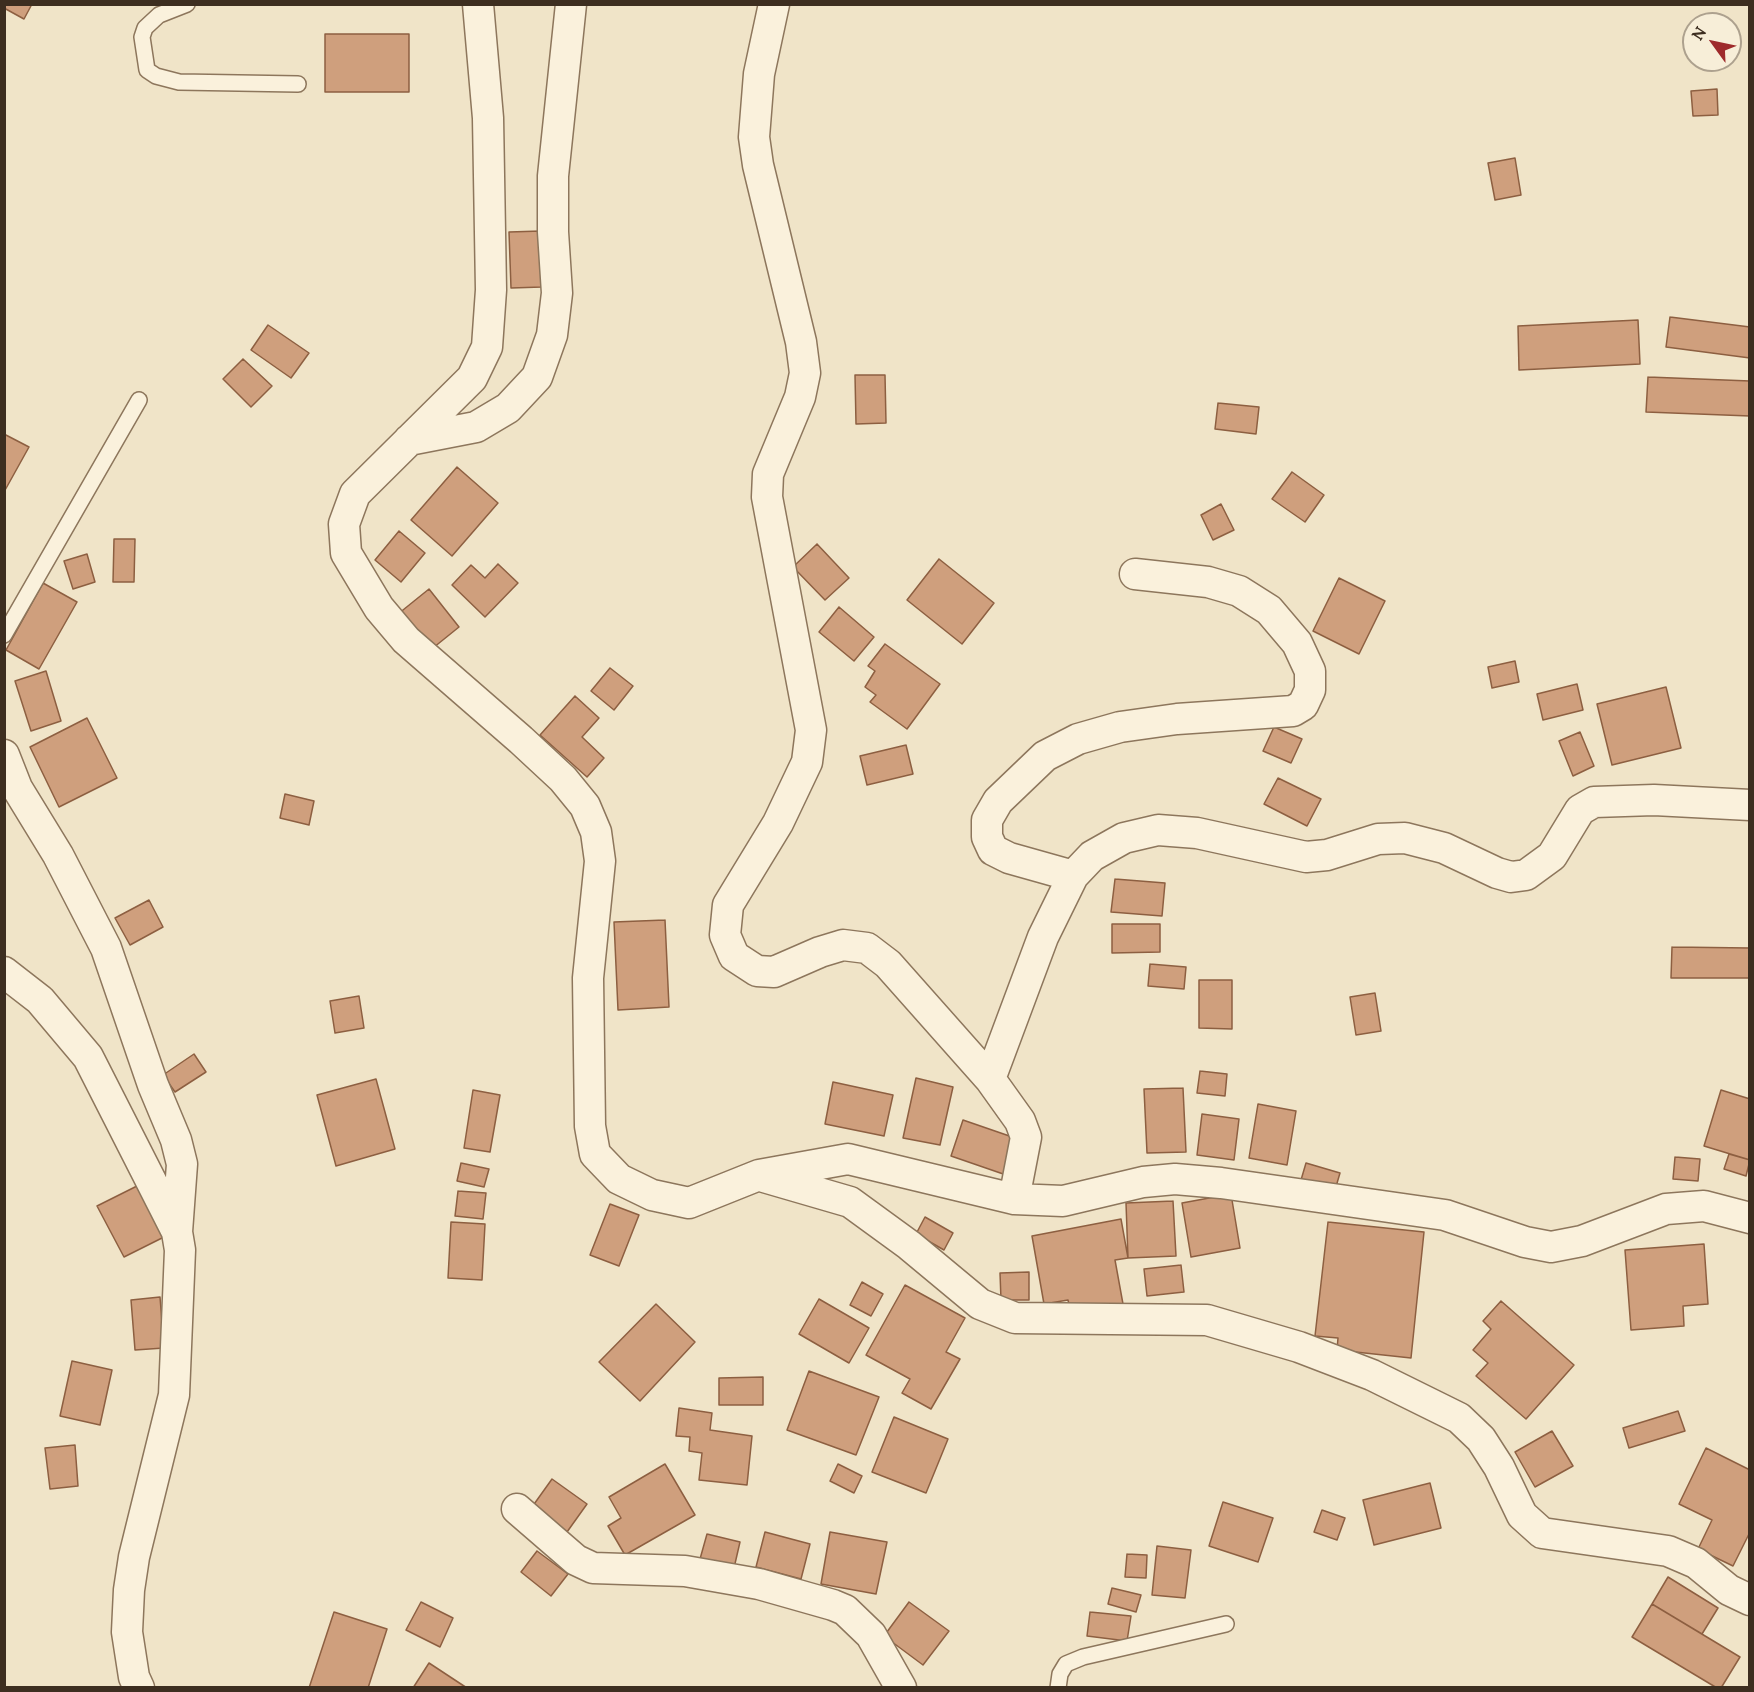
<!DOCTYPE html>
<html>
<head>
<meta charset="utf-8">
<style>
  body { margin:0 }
  #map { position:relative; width:1754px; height:1692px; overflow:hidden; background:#f0e4c8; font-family:Lora,serif }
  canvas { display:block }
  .frame { position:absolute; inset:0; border:6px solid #3d2e20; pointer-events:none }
  .north { position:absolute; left:1682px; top:12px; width:60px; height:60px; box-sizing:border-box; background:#f7eed8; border:2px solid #ada18e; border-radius:50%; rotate:303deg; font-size:16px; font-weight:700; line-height:24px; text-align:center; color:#3d2e20 }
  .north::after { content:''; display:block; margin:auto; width:21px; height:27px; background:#9e2a2b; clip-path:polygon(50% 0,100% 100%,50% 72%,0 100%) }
</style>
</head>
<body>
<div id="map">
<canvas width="1754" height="1692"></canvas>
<div class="frame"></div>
<div class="north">N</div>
</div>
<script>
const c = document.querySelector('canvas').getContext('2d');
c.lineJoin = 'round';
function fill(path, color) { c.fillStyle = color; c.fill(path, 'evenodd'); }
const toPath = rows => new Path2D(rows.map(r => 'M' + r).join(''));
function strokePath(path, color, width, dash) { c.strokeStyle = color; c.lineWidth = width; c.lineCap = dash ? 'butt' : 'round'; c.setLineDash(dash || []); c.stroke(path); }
const building = toPath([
  [4,4,32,4,24,19,4,8,4,4],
  [325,34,409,34,409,92,325,92,325,34],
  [1717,89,1718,115,1693,116,1691,91,1717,89],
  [1515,158,1521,195,1495,200,1488,163,1515,158],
  [541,231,542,287,511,288,509,232,541,231],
  [1670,317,1750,327,1750,358,1666,347,1670,317],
  [1638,320,1640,364,1519,370,1518,326,1638,320],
  [268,325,309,353,291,378,251,350,268,325],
  [243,359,272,386,251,407,223,379,243,359],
  [855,375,885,375,886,423,856,424,855,375],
  [1648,377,1750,381,1750,416,1646,412,1648,377],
  [1218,403,1259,407,1256,434,1215,429,1218,403],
  [4,434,29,447,4,492,4,434],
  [457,467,498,503,452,556,411,520,457,467],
  [1292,472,1324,495,1305,522,1272,499,1292,472],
  [1221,504,1234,530,1213,540,1201,515,1221,504],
  [399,531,425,553,401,582,375,560,399,531],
  [114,539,135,539,134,582,113,582,114,539],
  [817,544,849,578,825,600,793,567,817,544],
  [87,554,95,582,73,589,64,561,87,554],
  [939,559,994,603,962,644,907,600,939,559],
  [498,564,518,583,485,617,452,585,471,565,485,578,498,564],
  [1339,578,1385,601,1359,654,1313,631,1339,578],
  [43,583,77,602,39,669,6,650,43,583],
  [429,589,459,627,428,652,398,614,429,589],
  [839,607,874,637,854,661,819,632,839,607],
  [885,644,940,684,907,729,870,702,876,695,865,687,875,671,868,666,885,644],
  [1515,661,1519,682,1492,688,1488,667,1515,661],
  [610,668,633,686,614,710,591,691,610,668],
  [46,671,61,721,31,731,15,681,46,671],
  [1577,684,1583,710,1543,720,1537,694,1577,684],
  [1666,687,1681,748,1612,765,1597,704,1666,687],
  [575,696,599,718,582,737,604,758,587,777,540,735,575,696],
  [87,718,117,778,59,807,30,747,87,718],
  [1274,727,1302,739,1291,763,1263,751,1274,727],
  [1580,732,1594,766,1573,776,1559,741,1580,732],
  [906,745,913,774,867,785,860,756,906,745],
  [1278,778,1321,799,1307,826,1264,804,1278,778],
  [285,794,314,801,309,825,280,818,285,794],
  [1115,879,1165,883,1162,916,1111,912,1115,879],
  [149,900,163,927,130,945,115,918,149,900],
  [665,920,669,1007,618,1010,614,922,665,920],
  [1112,924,1160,924,1160,952,1112,953,1112,924],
  [1672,947,1750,948,1750,978,1671,978,1672,947],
  [1150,964,1186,967,1184,989,1148,986,1150,964],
  [1199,980,1232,980,1232,1029,1199,1028,1199,980],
  [1375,993,1381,1031,1356,1035,1350,997,1375,993],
  [359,996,364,1028,335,1033,330,1001,359,996],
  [194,1054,206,1072,175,1092,163,1075,194,1054],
  [1200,1071,1227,1074,1225,1096,1197,1093,1200,1071],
  [916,1078,953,1087,940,1145,903,1138,916,1078],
  [376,1079,395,1149,336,1166,317,1095,376,1079],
  [833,1082,893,1095,884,1136,825,1124,833,1082],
  [1183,1088,1186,1152,1147,1153,1144,1089,1183,1088],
  [473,1090,500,1095,490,1152,464,1148,473,1090],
  [1721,1090,1750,1099,1750,1160,1704,1146,1721,1090],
  [1258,1104,1296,1111,1287,1165,1249,1158,1258,1104],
  [1202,1114,1239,1119,1234,1160,1197,1155,1202,1114],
  [963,1120,1021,1140,1009,1176,951,1156,963,1120],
  [1729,1154,1750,1160,1746,1176,1724,1169,1729,1154],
  [1675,1157,1700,1159,1698,1181,1673,1179,1675,1157],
  [461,1163,489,1169,484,1187,457,1181,461,1163],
  [1306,1163,1340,1173,1335,1190,1301,1180,1306,1163],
  [141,1184,168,1235,124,1257,97,1206,141,1184],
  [458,1191,486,1193,483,1219,455,1216,458,1191],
  [1231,1194,1240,1248,1191,1257,1182,1203,1231,1194],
  [1173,1201,1176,1256,1128,1258,1126,1203,1173,1201],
  [610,1204,639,1215,619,1266,590,1255,610,1204],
  [925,1217,953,1233,944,1250,916,1234,925,1217],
  [1121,1219,1128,1258,1115,1260,1123,1304,1071,1313,1068,1300,1044,1304,1032,1236,1121,1219],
  [451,1222,485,1224,482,1280,448,1278,451,1222],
  [1328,1222,1424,1232,1411,1358,1337,1350,1338,1338,1315,1336,1328,1222],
  [1704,1244,1708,1304,1683,1306,1684,1326,1631,1330,1625,1250,1704,1244],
  [1181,1265,1184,1292,1147,1296,1144,1269,1181,1265],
  [1029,1272,1029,1300,1001,1300,1000,1273,1029,1272],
  [862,1282,883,1294,871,1316,850,1305,862,1282],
  [905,1285,965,1318,946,1352,960,1359,931,1409,902,1393,910,1379,866,1355,905,1285],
  [160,1297,164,1348,135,1350,131,1300,160,1297],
  [819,1299,869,1328,849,1363,799,1334,819,1299],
  [1501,1301,1574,1365,1526,1419,1476,1376,1488,1363,1473,1350,1491,1329,1483,1321,1501,1301],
  [656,1304,695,1342,640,1401,599,1362,656,1304],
  [72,1361,112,1370,100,1425,60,1416,72,1361],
  [809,1371,879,1397,856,1455,787,1430,809,1371],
  [763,1377,763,1405,719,1405,719,1378,763,1377],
  [679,1408,712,1413,710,1430,752,1436,747,1485,699,1480,702,1453,689,1451,690,1437,676,1436,679,1408],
  [1678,1411,1685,1431,1629,1448,1623,1428,1678,1411],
  [894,1417,948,1439,926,1493,872,1472,894,1417],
  [1552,1431,1573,1466,1535,1487,1515,1452,1552,1431],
  [75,1445,78,1486,50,1489,45,1448,75,1445],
  [1706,1448,1750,1470,1750,1532,1733,1566,1698,1549,1712,1520,1679,1504,1706,1448],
  [665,1464,695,1515,625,1555,608,1526,621,1518,609,1497,665,1464],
  [838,1464,862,1476,854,1493,830,1481,838,1464],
  [552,1479,587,1504,567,1532,532,1507,552,1479],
  [1430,1483,1441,1528,1374,1545,1363,1500,1430,1483],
  [1223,1502,1273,1518,1258,1562,1209,1546,1223,1502],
  [1322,1510,1345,1518,1337,1540,1314,1532,1322,1510],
  [765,1532,810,1544,801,1579,756,1567,765,1532],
  [830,1532,887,1542,876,1594,821,1584,830,1532],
  [707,1534,740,1542,734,1568,700,1559,707,1534],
  [1157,1546,1191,1550,1185,1598,1152,1595,1157,1546],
  [537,1551,568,1574,551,1596,521,1572,537,1551],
  [1127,1554,1147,1555,1146,1578,1125,1577,1127,1554],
  [1668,1577,1718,1608,1702,1634,1652,1604,1668,1577],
  [1112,1588,1141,1595,1136,1612,1108,1604,1112,1588],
  [421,1602,453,1618,440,1647,406,1630,421,1602],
  [909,1602,949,1631,923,1665,884,1636,909,1602],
  [1652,1604,1740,1657,1721,1688,1717,1688,1632,1637,1652,1604],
  [334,1612,387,1629,368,1688,309,1688,334,1612],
  [1090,1612,1131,1616,1127,1641,1087,1636,1090,1612],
  [429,1663,467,1688,413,1688,429,1663]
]);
const service = toPath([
  [187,4,159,15,145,28,142,37,147,70,156,76,179,82,298,84],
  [4,635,139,400],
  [1058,1688,1060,1674,1066,1664,1083,1657,1226,1624]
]);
const minor = toPath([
  [478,4,488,118,491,290,487,347,472,378,355,494,344,524,346,553,379,608,406,640,521,740,563,779,585,806,596,832,600,861,588,978,590,1126,595,1154,619,1179,652,1195,689,1203,759,1175,848,1159,1014,1199,1063,1201,1143,1182,1175,1179,1221,1183,1445,1215,1525,1242,1551,1247,1582,1241,1666,1209,1704,1206,1750,1218],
  [774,4,759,74,754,137,758,165,801,342,805,373,800,397,768,474,767,497,811,730,807,762,778,823,728,905,725,935,734,956,757,971,774,972,820,952,843,945,867,948,888,964,990,1079,1020,1121,1026,1137,1014,1199],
  [409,440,476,427,508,408,537,377,552,335,557,293,553,232,553,176,571,4],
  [4,755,17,788,58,855,106,948,153,1085,176,1140,182,1164,177,1232],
  [1073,876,1009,858,993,850,987,837,987,820,998,801,1045,756,1078,739,1120,727,1177,719,1293,711,1303,705,1310,690,1310,671,1297,643,1269,610,1239,591,1208,582,1135,574],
  [4,972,40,1000,88,1057,177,1232,180,1250,174,1395,134,1557,129,1590,127,1632,134,1677,139,1688],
  [990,1079,1043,937,1073,876,1092,856,1124,838,1158,830,1197,833,1306,857,1327,855,1378,839,1405,838,1444,848,1497,873,1511,877,1526,875,1552,856,1580,810,1594,802,1654,800,1750,805],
  [764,1177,850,1202,909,1245,980,1304,1015,1318,1207,1320,1299,1347,1372,1375,1459,1418,1481,1439,1499,1467,1522,1515,1542,1533,1668,1551,1696,1563,1729,1590,1750,1600],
  [517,1509,576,1560,593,1568,685,1571,759,1584,833,1605,845,1610,871,1635,901,1688]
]);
fill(building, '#cf9f7d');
strokePath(building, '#8d5f41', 1.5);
strokePath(service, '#8d765c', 18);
strokePath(minor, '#8d765c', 33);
strokePath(service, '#faf1dc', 15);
strokePath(minor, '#faf1dc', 30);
</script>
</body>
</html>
